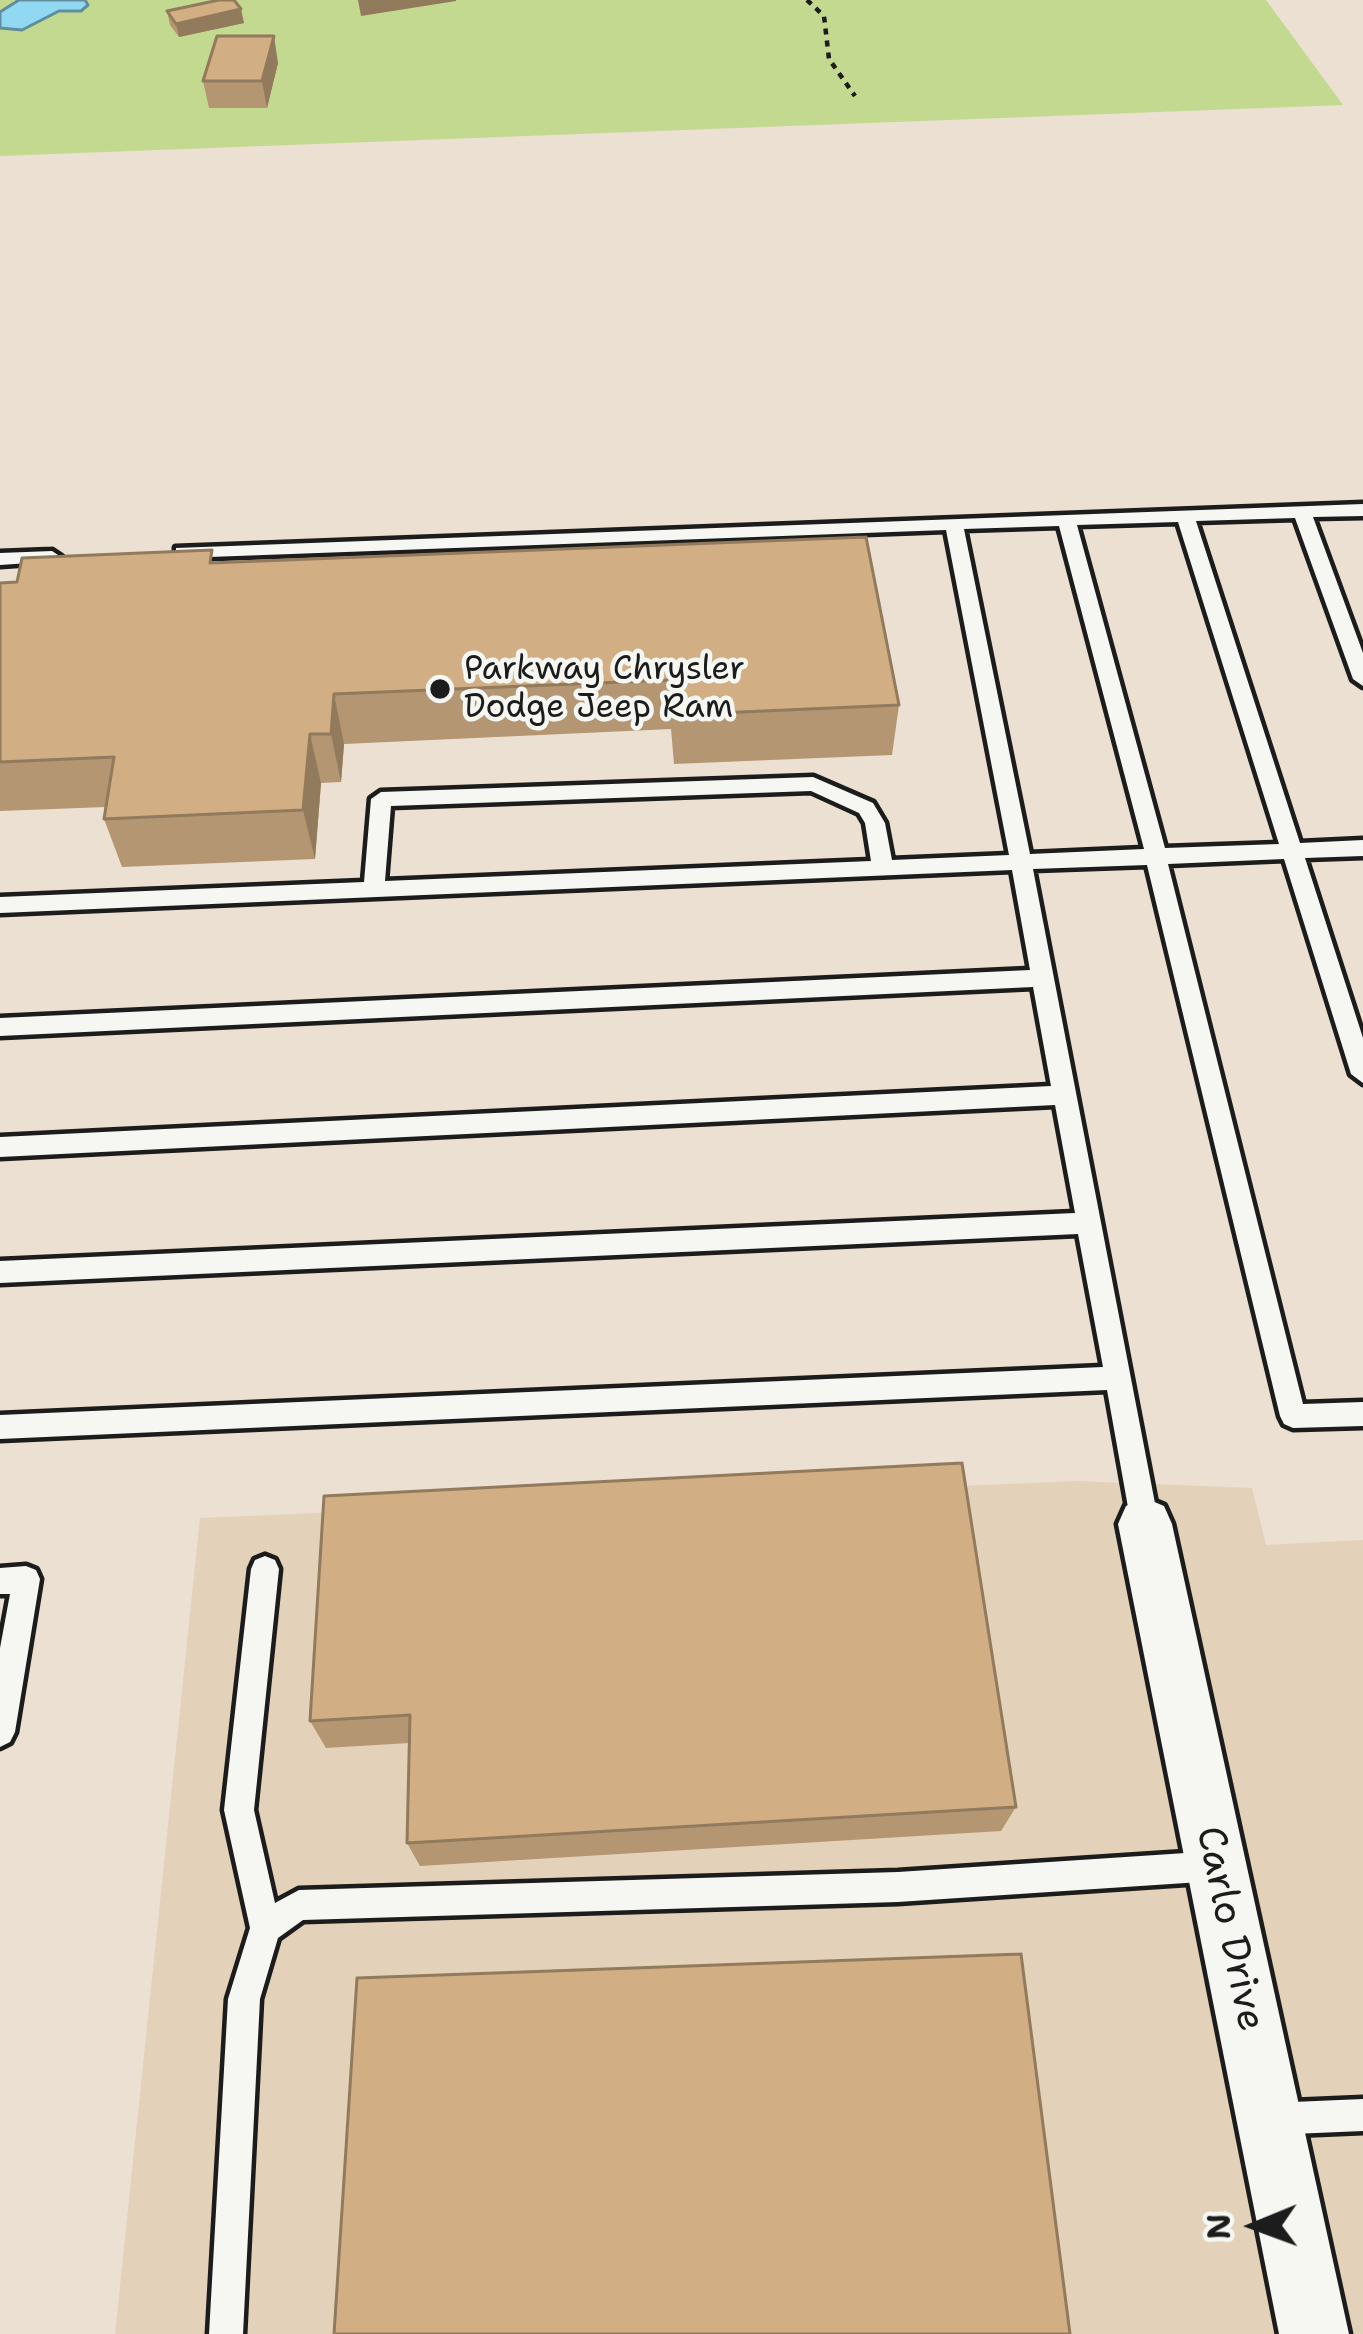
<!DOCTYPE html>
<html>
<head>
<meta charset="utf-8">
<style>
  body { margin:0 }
  #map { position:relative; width:1363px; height:2334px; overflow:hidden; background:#ebe0d1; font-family:"Shantell Sans",sans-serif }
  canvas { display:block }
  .north { position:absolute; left:1195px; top:2166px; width:120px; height:120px; -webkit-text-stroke:9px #f6f6f2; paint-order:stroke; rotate:269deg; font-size:33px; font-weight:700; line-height:48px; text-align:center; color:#1c1c1c }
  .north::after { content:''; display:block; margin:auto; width:42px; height:54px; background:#1c1c1c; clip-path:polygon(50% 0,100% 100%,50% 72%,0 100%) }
</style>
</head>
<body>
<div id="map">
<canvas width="1363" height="2334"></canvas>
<div class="north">N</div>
</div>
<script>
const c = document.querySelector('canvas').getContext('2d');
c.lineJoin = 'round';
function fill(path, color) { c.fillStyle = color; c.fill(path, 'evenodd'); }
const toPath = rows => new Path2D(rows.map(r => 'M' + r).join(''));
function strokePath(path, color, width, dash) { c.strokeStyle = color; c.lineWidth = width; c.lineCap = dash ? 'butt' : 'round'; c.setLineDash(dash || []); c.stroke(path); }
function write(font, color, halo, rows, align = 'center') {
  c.font = font + ' "Shantell Sans",sans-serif'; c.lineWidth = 9; c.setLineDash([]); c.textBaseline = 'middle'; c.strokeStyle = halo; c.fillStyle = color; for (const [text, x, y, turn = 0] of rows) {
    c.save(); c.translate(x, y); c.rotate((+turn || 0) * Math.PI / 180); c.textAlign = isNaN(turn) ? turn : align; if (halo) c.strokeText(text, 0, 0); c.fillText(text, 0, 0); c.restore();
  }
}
const built = toPath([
  [1077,1481,1252,1488,1266,1545,1363,1540,1363,2334,115,2334,200,1518]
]);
const green = toPath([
  [0,0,1266,0,1343,105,0,156]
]);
const water = toPath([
  [19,0,85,0,88,5,81,11,59,11,22,30,0,28,0,12,19,0]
]);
const path = toPath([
  [807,0,824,16,829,59,855,96]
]);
const service = toPath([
  [1363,504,1363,516,1313,517,1363,653,1363,686,1353,679,1295,518,1196,521,1300,843,1363,840,1363,856,1305,858,1363,1038,1363,1083,1351,1074,1284,859,1168,864,1303,1404,1363,1402,1363,1426,1293,1428,1284,1424,1280,1416,1147,865,1033,869,1159,1524,1155,1533,1145,1537,1135,1533,1131,1524,1107,1390,0,1439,0,1415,1103,1367,1078,1234,0,1283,0,1261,1075,1213,1055,1105,0,1157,0,1137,1051,1086,1033,987,0,1036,0,1018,1030,970,1012,870,0,913,0,897,364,882,371,799,381,792,813,777,873,803,885,823,892,860,1009,855,946,530,182,558,176,556,176,548,1363,504],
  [1178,522,1279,844,1165,848,1077,525,1178,522],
  [1059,526,1144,849,1030,854,964,529,1059,526],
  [811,791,859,813,865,823,871,861,385,881,391,806,811,791],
  [52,551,61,557,59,561,0,565,0,553,52,551],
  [265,1556,275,1560,279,1569,254,1810,275,1903,299,1890,898,1872,1216,1851,1227,1855,1231,1866,1227,1877,1216,1881,898,1902,303,1920,278,1938,260,1999,243,2334,209,2334,228,1999,250,1928,224,1810,251,1569,255,1560,265,1556],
  [26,1566,36,1570,40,1579,15,1732,10,1742,0,1747,0,1648,10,1594,0,1594,0,1568,26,1566],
  [1363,2099,1363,2131,1269,2135,1257,2131,1253,2119,1257,2107,1269,2103,1363,2099]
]);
const minor = toPath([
  [1145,1498,1164,1506,1172,1524,1349,2334,1279,2334,1118,1524,1126,1506,1145,1498]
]);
const wall = toPath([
  [167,11,244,23,179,37,170,25],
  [278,63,267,108,209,108,203,81],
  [215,563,899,705,892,755,674,764,671,729,344,744,341,782,321,783,315,859,122,867,104,819,106,807,0,811,0,583],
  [324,1496,1016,1807,1001,1831,420,1866,407,1843,409,1743,326,1748,310,1721]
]);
const shadedWall = toPath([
  [358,0,456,0,456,1,361,16],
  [241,9,244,23,179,37,176,24],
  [274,36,278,63,267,108,262,81],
  [334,694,344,744,341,782,331,734],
  [310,734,321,783,315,859,303,810]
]);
const building = toPath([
  [219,0,234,0,241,9,176,24,167,11,219,0],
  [217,36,274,36,262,81,203,81,217,36],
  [866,537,899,705,673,715,670,680,334,694,331,734,310,734,303,810,104,819,114,757,0,762,0,583,17,582,22,558,212,550,210,563,866,537],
  [962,1463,1016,1807,407,1843,410,1715,310,1721,324,1496,962,1463],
  [1021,1954,1070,2334,334,2334,357,1978,1021,1954]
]);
const markers = [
  [440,689,12,"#1c1c1c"]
];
const poiNames = [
  ["Parkway Chrysler",464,670],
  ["Dodge Jeep Ram",464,708]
];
const nearStreetnames = [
  ["Carlo Drive",1229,1929,78]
];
fill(built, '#e3d1ba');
fill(green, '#c3d98f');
fill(water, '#91d9f3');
strokePath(water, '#628d9d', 3);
strokePath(service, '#1c1c1c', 9);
strokePath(minor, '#1c1c1c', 9);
strokePath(path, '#1c1c1c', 4.5, [6, 6]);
fill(service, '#f6f6f2');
fill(minor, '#f6f6f2');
fill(wall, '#b49672');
fill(shadedWall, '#927a5c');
fill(building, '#d1ae84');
strokePath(building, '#927a5c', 3);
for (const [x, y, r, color] of markers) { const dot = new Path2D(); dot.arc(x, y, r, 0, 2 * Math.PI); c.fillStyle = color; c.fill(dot); strokePath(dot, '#f6f6f2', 4.5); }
write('33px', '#1c1c1c', '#f6f6f2', poiNames, 'left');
write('39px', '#1c1c1c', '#f6f6f2', nearStreetnames);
</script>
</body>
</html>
